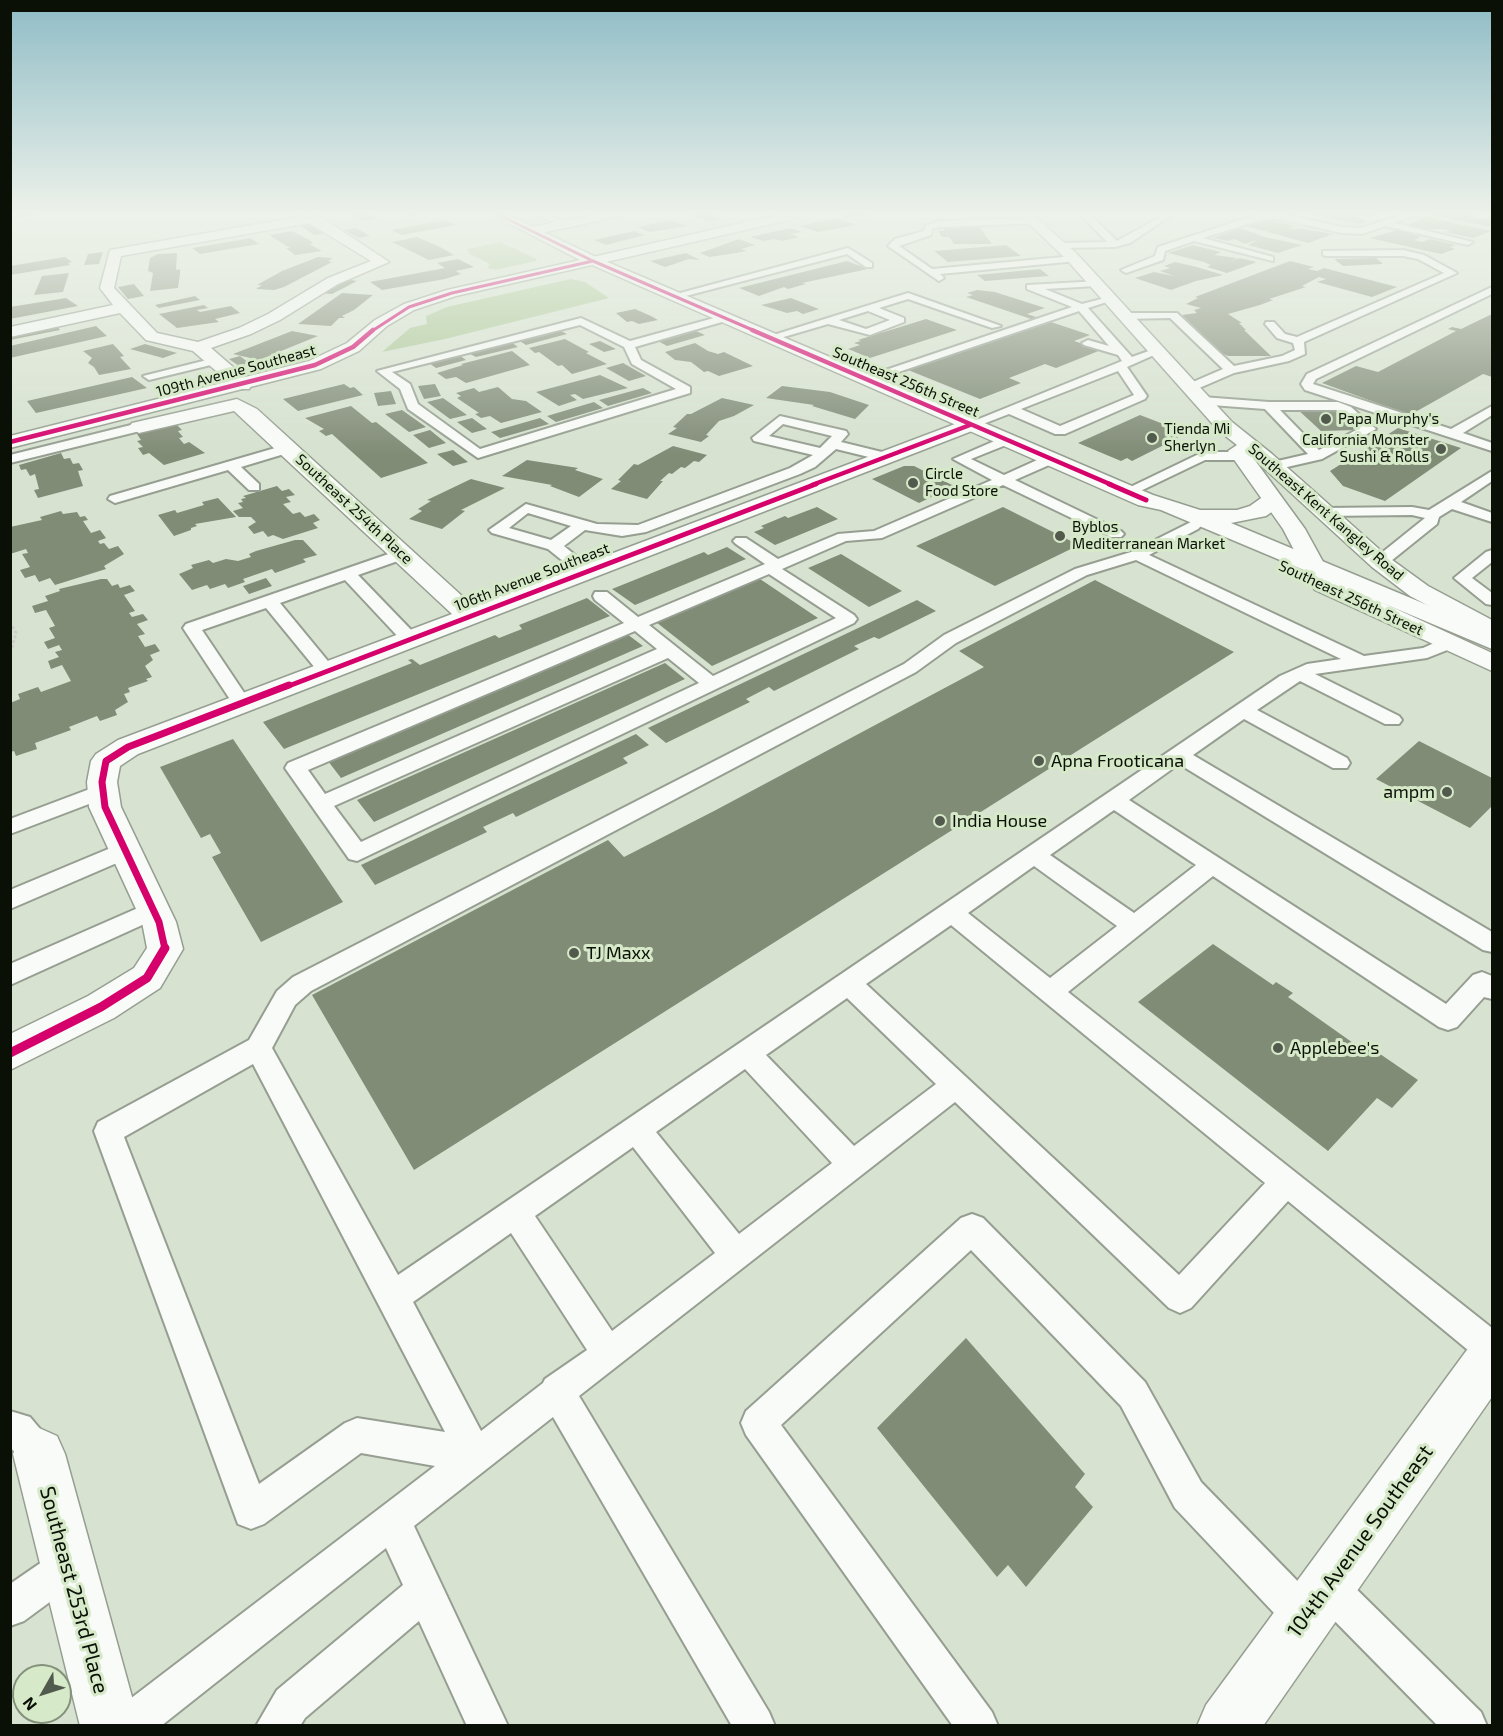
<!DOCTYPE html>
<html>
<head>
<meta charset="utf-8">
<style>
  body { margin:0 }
  #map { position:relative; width:1503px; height:1736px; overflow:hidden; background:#d7e2d0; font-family:"Exo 2",sans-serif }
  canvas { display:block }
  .frame { position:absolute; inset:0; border:12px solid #0a1006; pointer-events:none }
  .north { position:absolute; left:12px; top:1664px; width:60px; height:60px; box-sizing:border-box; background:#d6e9c9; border:2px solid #84927b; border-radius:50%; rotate:231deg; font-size:16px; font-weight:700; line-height:24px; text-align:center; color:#0a1006 }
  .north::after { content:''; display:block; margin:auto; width:21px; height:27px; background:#525a4d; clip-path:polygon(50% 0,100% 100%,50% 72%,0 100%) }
</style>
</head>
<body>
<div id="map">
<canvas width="1503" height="1736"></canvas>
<div class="frame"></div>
<div class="north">N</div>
</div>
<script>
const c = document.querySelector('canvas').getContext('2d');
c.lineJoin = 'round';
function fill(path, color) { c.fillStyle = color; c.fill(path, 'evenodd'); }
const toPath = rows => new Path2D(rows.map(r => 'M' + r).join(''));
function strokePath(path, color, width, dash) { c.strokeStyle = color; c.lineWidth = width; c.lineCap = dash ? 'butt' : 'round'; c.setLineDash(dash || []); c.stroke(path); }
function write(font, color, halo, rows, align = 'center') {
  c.font = font + ' "Exo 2",sans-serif'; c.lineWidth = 6; c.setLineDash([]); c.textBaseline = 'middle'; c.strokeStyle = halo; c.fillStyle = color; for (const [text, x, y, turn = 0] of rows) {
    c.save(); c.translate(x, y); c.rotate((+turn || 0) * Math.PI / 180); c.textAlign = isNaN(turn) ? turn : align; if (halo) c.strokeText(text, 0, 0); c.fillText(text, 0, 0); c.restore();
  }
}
const water = toPath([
  [500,242,537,259,536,261,496,270,487,268,490,264,470,254,467,249],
  [571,279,585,282,609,298,445,339,382,352,410,328,427,324,426,316,447,307]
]);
const building = toPath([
  [10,212,43,212,45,214,10,219],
  [369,212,378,219,364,221,352,215],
  [399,212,429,212,429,213,408,217],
  [697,212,725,212,726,213,713,216,723,219,710,222,687,214],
  [841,212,866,212,869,216,844,217],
  [1324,212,1385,212,1371,217,1356,216,1368,221,1360,224,1311,215],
  [1436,212,1466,212,1478,214,1471,217,1479,219,1492,217,1492,227,1428,215],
  [1425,216,1455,223,1453,223,1492,231,1473,238,1445,232,1450,230,1442,229,1424,229,1407,226],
  [834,218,857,225,818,232,800,226],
  [445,220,457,225,402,235,391,230],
  [671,220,687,226,650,232,637,227],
  [1269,220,1296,226,1289,228,1294,229,1299,228,1333,234,1308,243,1246,226],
  [313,224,326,233,314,235,301,226],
  [977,224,992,244,954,244,949,237,942,237,938,231,945,231,941,225],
  [356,228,370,236,359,238,344,230],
  [790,228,802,232,791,234,799,237,782,241,774,239,764,241,750,237],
  [1240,228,1265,237,1302,245,1278,253,1248,245,1256,241,1254,241,1245,244,1234,239,1228,241,1213,238],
  [1398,230,1421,237,1414,240,1422,242,1430,239,1456,245,1450,247,1455,249,1441,254,1369,238],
  [292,231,311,241,313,244,309,244,322,251,295,255,286,248,290,248,269,235],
  [634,231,645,235,606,245,594,240],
  [417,237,440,247,454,255,429,260,392,242],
  [251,238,259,244,200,254,192,248],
  [739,239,755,245,741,249,747,251,736,253,709,257,700,253],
  [1006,245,1021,256,948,262,934,251],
  [1193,245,1221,252,1214,255,1237,258,1230,261,1240,258,1257,262,1227,273,1207,267,1211,265,1204,262,1168,253],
  [103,252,99,264,84,265,88,254],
  [177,253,176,270,180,269,180,274,178,288,150,291,153,273,148,271,150,258,158,254],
  [686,253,700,260,689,259,665,267,650,261],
  [65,257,72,262,68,263,70,265,10,275,10,266],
  [318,257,333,258,328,261,332,262,284,287,274,290,256,289,262,285,257,285,282,271],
  [1376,258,1383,264,1343,266,1334,259],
  [458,259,474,267,456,271,461,274,445,279,382,290,370,282,445,268,437,263],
  [847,261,868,269,802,283,806,284,788,289,784,287,759,296,739,288],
  [1290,261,1314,267,1308,269,1317,271,1324,268,1397,287,1372,297,1317,282,1326,279,1319,277,1302,286,1306,287,1269,299,1273,300,1260,305,1228,314,1242,323,1239,323,1246,330,1244,330,1271,356,1228,356,1219,352,1182,315,1197,313,1194,310,1201,308,1186,304,1198,298,1195,297],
  [1175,262,1197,267,1223,275,1196,281,1171,290,1135,278,1154,272,1174,276,1160,271,1170,268,1164,266],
  [1040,269,1049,276,985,281,977,275],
  [69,273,63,292,34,295,42,276],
  [345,279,357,281,332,294,319,293],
  [134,284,144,296,128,299,118,287],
  [977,290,995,292,1045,308,1027,314,1090,335,1074,341,1101,350,1056,368,1045,364,1009,378,1021,383,980,399,908,370,1043,323,966,297,973,295,967,293],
  [342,293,373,295,354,310,342,316,345,318,339,318,331,326,298,324],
  [195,296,200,300,159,308,155,305],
  [66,298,78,306,10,319,10,307],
  [791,298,819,309,803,314,797,311,787,313,761,305],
  [204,305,208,308,197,310,200,312,231,306,240,313,215,319,219,322,177,328,159,314],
  [635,309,651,316,658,320,639,324,632,321,627,322,616,313],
  [1492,314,1492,377,1483,374,1410,415,1322,383,1356,366,1378,372,1456,331,1448,329,1452,327,1461,329],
  [926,319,957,330,870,358,848,349,860,345,854,343,861,341,858,340],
  [56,325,60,330,10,340,10,335],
  [96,326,107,336,10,358,10,346],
  [559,330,567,334,526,345,518,340],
  [292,331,318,336,259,360,233,354],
  [696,331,705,335,667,346,658,341],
  [565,339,589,352,586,353,607,364,572,374,562,365,558,366,539,352,535,353,529,348],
  [600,341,616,349,604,352,589,344],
  [511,342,518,347,476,357,468,353],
  [695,343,708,351,718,354,724,352,753,366,719,376,708,371,704,372,691,362,675,360,665,352],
  [113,344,124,356,120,357,131,369,99,375,94,367,88,363,92,358,83,351],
  [145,344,177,353,163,358,130,349],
  [512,351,530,365,466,383,456,377,446,379,437,373,463,365,461,364],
  [459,355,466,360,436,368,429,363],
  [240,356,249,363,239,366,229,359],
  [623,363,646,376,629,381,606,368],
  [600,375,628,388,583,399,575,394,570,395,577,400,559,406,536,392],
  [132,377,147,388,36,413,27,401],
  [344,384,350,388,354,387,363,395,298,411,283,399],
  [435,384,441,396,424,399,418,386],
  [782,386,830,392,869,405,855,419,812,406,814,405,766,398],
  [498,387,512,399,526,401,542,412,501,423,490,416,481,418,475,414,479,413,457,398,461,396,456,393,474,388,479,392],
  [643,388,652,393,608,406,599,400],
  [391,391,396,404,378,406,374,393],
  [443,398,467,415,450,419,427,402],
  [722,398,754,405,734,416,719,421,706,435,709,436,701,442,668,434,677,428,673,427,687,414,691,414],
  [594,402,603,408,556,422,547,416],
  [351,406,372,423,376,422,428,463,381,478,332,434,326,436,319,431,324,429,305,418],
  [1330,407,1357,430,1321,431,1296,408],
  [402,410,426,427,409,432,385,414],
  [1140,415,1166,425,1178,438,1132,461,1127,458,1121,461,1078,443],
  [472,418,487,429,472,433,457,422],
  [540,418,549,424,500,438,491,432],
  [176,424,182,430,178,431,183,437,179,438,184,444,189,442,205,453,164,465,149,453,143,455,138,448,143,447,137,441,141,440,137,434],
  [1398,428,1461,448,1385,501,1343,486,1330,471],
  [430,430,446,443,429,448,413,435],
  [673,446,707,455,699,462,694,461,685,468,681,467,672,474,669,473,660,481,663,481,647,499,611,489,621,481,618,480,634,464,638,465],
  [453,450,468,462,453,466,437,454],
  [61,453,64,459,70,458,73,464,79,463,83,470,78,471,83,486,38,498,34,490,39,489,35,474,30,476,26,469,21,470,19,465],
  [527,460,578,468,575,470,603,479,579,497,550,486,552,485,502,476],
  [904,466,914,466,954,486,919,503,872,479],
  [471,479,505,488,461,510,465,511,442,529,409,519,422,511,418,509,431,501,427,500],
  [277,486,282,491,289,489,295,495,286,497,291,502,283,504,293,514,300,512,305,517,314,514,320,520,313,523,318,528,283,539,273,535,268,537,263,531,254,534,248,527,256,522,251,517,239,517,233,511,243,508,238,503,243,502,241,499,246,498,243,496],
  [218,498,236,517,195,524,197,526,191,528,191,530,174,536,158,515,175,510,177,513,204,505,202,502],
  [817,507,838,519,775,545,754,532,764,528,761,526,785,516,788,518],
  [1003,507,1079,545,995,586,916,546],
  [61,511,63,514,77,512,80,517,85,516,88,520,83,521,91,533,100,530,106,538,98,541,100,544,104,543,109,549,118,546,124,554,104,566,106,569,55,585,50,578,39,582,35,575,25,578,20,570,30,567,22,554,28,553,26,549,10,554,10,527,42,520,40,517],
  [295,540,303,540,317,555,303,559,306,562,275,573,272,569,243,579,245,582,228,588,225,584,210,589,207,585,192,590,179,574,193,568,191,565,209,560,213,563,226,559,238,561,251,557,249,554,256,551],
  [727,547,746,559,635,605,612,589,704,552,708,555],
  [841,554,902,591,869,607,808,568],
  [266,578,272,586,249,594,243,586],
  [101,579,107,579,112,586,118,584,120,588,130,585,135,591,124,595,135,611,129,613,132,617,143,614,148,620,137,624,145,634,138,636,145,647,155,644,160,651,150,655,153,660,145,666,152,677,146,679,148,681,128,688,130,692,124,694,128,702,115,710,117,715,100,721,97,716,69,727,71,730,35,743,37,749,16,756,14,751,10,752,10,703,20,699,18,694,38,687,41,692,71,681,62,665,51,669,48,661,59,657,55,652,62,650,59,645,48,649,44,642,55,638,49,628,55,626,46,610,35,613,32,606,48,601,45,596,60,591,59,589],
  [760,579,818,618,712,666,656,622],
  [1095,580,1234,652,414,1170,312,995,608,840,624,857,714,811,984,667,959,651],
  [587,598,610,616,284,749,263,722,412,663,408,660,412,659,420,665,495,635,499,638,522,629,519,625],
  [917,600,936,611,879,639,874,637,854,646,859,649,774,691,769,687,746,699,750,702,666,743,648,728],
  [627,634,643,646,341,778,328,761],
  [665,663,685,679,374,822,357,800],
  [636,734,649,745,623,758,628,763,516,817,513,813,483,827,487,832,375,885,361,865],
  [233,739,343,902,261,942,212,857,221,853,210,834,201,838,160,767],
  [1419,741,1492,778,1492,806,1470,828,1376,779],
  [1213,944,1273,985,1276,982,1293,993,1288,997,1363,1050,1367,1045,1418,1080,1392,1108,1377,1098,1328,1151,1138,1002],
  [966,1338,1085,1474,1075,1487,1093,1507,1026,1587,1008,1565,997,1577,877,1428]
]);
const path = toPath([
  [10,622,16,633,10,654]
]);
const lane = toPath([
  [532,212,543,212,568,224,561,226,532,212],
  [1078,212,1087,212,1117,241,1159,218,1161,216,1157,212,1166,212,1170,216,1130,243,1115,247,1058,248,1056,246,1061,243,1107,242,1078,212],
  [1410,212,1422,212,1394,223,1473,242,1468,245,1385,226,1362,234,1342,233,1279,219,1263,219,1203,238,1273,257,1273,261,1194,241,1165,251,1163,260,1126,273,1121,270,1155,256,1158,247,1262,213,1279,213,1342,227,1361,228,1410,212],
  [1487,212,1492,212,1492,214,1488,214,1487,212],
  [1034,218,1037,223,940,227,932,229,931,235,899,246,932,269,1074,256,1077,257,1077,261,940,274,944,278,939,281,888,246,895,239,924,231,925,226,939,221,1034,218],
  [848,248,872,263,872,267,866,267,847,254,674,299,669,296,848,248],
  [1403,250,1424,255,1457,273,1304,342,1305,354,1289,361,1234,373,1190,392,1186,391,1186,385,1223,369,1170,318,1126,319,1121,316,1126,313,1177,313,1234,366,1282,356,1295,350,1293,343,1277,338,1265,324,1266,322,1274,322,1285,334,1297,337,1444,273,1418,259,1403,256,1326,256,1323,255,1323,251,1403,250],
  [1100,281,1100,285,1096,286,1045,289,1082,304,1113,296,1113,300,1088,308,1132,357,1157,348,1163,351,1127,367,1147,396,1145,399,1065,434,1055,434,1009,414,970,429,964,425,1122,361,1118,355,1084,345,1082,343,1088,340,1109,346,1079,311,869,382,859,379,1072,307,1027,289,1027,285,1100,281],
  [1118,371,1134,395,1060,426,1021,409,1118,371],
  [1492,287,1492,294,1316,379,1313,384,1451,429,1492,406,1492,415,1463,433,1492,443,1492,451,1305,390,1301,384,1307,374,1492,287],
  [908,293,1001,326,992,328,908,299,879,308,904,318,904,322,870,335,828,324,770,341,764,338,908,293],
  [868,311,890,320,866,329,839,320,868,311],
  [725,315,730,318,729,320,635,347,641,360,690,387,690,393,478,458,408,409,400,389,377,371,581,318,630,341,725,315],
  [580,325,624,347,632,364,676,389,480,449,418,404,410,384,392,372,580,325],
  [215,358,221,361,219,363,149,380,143,376,215,358],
  [1202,397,1269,402,1338,402,1351,407,1376,429,1322,459,1274,470,1267,466,1269,463,1308,454,1265,409,1198,404,1198,398,1202,397],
  [1280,410,1336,410,1360,428,1319,450,1280,410],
  [780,416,846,431,848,434,841,442,890,454,892,457,885,461,836,449,815,467,800,474,646,532,622,536,585,530,564,546,591,568,593,571,585,576,579,574,548,549,492,533,489,530,526,504,597,524,638,525,790,468,813,455,754,441,752,438,780,416],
  [783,424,832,436,820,448,769,436,783,424],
  [528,513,571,526,551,540,509,528,528,513],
  [139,423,144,424,144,430,10,463,10,455,139,423],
  [1006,436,1011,437,1011,443,971,459,1004,475,1046,456,1056,456,1056,462,1015,480,1121,531,1124,534,1121,537,1111,537,1003,485,882,538,846,541,782,569,854,615,857,619,854,623,357,861,349,859,285,768,288,763,624,623,595,600,593,596,595,592,607,592,638,617,765,564,736,544,733,541,736,538,746,538,778,559,838,534,874,531,992,480,953,459,1006,436],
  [769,574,836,618,713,676,649,625,769,574],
  [635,631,657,649,325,794,308,770,635,631],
  [668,658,699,683,361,842,334,806,668,658],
  [289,444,294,445,294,451,241,467,259,484,259,490,249,490,228,470,115,503,108,499,110,496,289,444],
  [1203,452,1241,452,1248,456,1241,460,1205,460,1132,495,1127,496,1120,492,1203,452],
  [1492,471,1492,481,1461,502,1492,513,1492,522,1452,509,1439,517,1437,524,1386,565,1380,567,1372,562,1374,559,1425,518,1412,515,1325,516,1318,512,1325,508,1412,507,1429,510,1492,471],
  [1193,521,1198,523,1201,526,1198,529,1149,555,1364,656,1423,648,1443,639,1455,639,1458,643,1455,647,1427,658,1315,674,1399,716,1402,720,1399,724,1385,724,1300,681,1257,710,1347,758,1350,763,1347,768,1333,768,1244,719,1193,755,1492,932,1492,952,1483,950,1179,764,1129,800,1446,1004,1473,975,1482,972,1492,976,1492,999,1484,997,1457,1027,1448,1030,1439,1027,1213,876,1068,992,1492,1328,1492,1364,1480,1360,1288,1201,1191,1308,1180,1313,1169,1308,955,1102,579,1396,769,1712,775,1726,732,1726,553,1417,414,1526,508,1726,467,1726,419,1621,305,1718,300,1726,256,1726,277,1690,403,1585,386,1548,161,1726,107,1726,113,1712,435,1466,361,1453,264,1524,251,1529,238,1524,94,1131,98,1122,249,1040,277,991,293,977,904,664,944,635,1075,569,1131,552,1193,521],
  [1136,560,1341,659,1307,664,1280,676,398,1275,272,1048,295,1005,311,991,916,672,956,643,1087,575,1136,560],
  [1114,810,1196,865,1134,913,1050,855,1114,810],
  [1034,866,1117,926,1050,978,968,913,1034,866],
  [951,925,1265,1183,1179,1275,866,984,951,925],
  [847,998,936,1084,854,1146,766,1055,847,998],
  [253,1064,445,1432,357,1418,345,1423,259,1484,124,1137,253,1064],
  [745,1069,832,1163,739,1234,656,1132,745,1069],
  [633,1147,715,1253,612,1331,535,1216,633,1147],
  [511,1233,587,1350,545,1379,543,1383,481,1431,413,1302,511,1233],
  [403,549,409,551,411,554,409,557,358,575,415,634,418,638,415,642,403,642,345,580,280,603,332,666,335,670,332,674,320,674,266,608,202,630,251,703,249,707,235,707,183,628,186,624,403,549],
  [1492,550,1492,562,1472,578,1492,593,1492,605,1486,604,1454,578,1486,552,1492,550],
  [103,784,110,786,113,791,110,796,10,834,10,819,103,784],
  [125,842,133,844,136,850,133,856,10,909,10,890,125,842],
  [154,901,162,904,166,910,162,916,10,985,10,964,154,901],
  [972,1214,983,1218,1145,1382,1201,1482,1313,1597,1308,1586,1314,1573,1327,1567,1340,1573,1481,1712,1487,1726,1438,1726,1319,1605,1324,1617,1319,1631,1305,1636,1291,1631,1175,1508,1121,1406,971,1250,781,1425,992,1712,998,1726,953,1726,746,1435,741,1423,746,1411,961,1218,972,1214],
  [10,1411,30,1417,51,1442,57,1454,51,1466,39,1472,27,1466,10,1447,10,1411],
  [68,1547,81,1553,87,1566,81,1579,24,1621,10,1626,10,1584,55,1553,68,1547]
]);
const street = toPath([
  [605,212,627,212,621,216,532,235,526,231,532,227,605,212],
  [790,212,803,214,797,218,593,265,586,261,593,257,790,212],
  [309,215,321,217,389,262,338,284,280,320,251,334,211,348,249,381,252,385,249,389,237,389,193,351,146,340,120,313,10,337,10,327,113,305,100,288,110,250,309,215],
  [309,223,371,261,328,278,268,314,239,328,198,342,157,333,114,288,121,256,309,223],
  [237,399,257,409,473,606,963,421,970,419,980,425,977,429,138,754,120,766,117,782,121,807,176,922,183,949,160,988,114,1018,10,1070,10,1034,88,996,134,968,147,948,142,922,89,807,87,782,91,761,96,754,118,740,452,614,234,411,139,433,129,427,132,423,237,399],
  [39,1428,57,1436,65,1454,140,1726,80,1726,13,1454,21,1436,39,1428]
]);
const secondary = toPath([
  [487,212,502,212,598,258,1153,495,1200,510,1237,510,1250,506,1264,496,1280,496,1283,501,1280,506,1266,516,1231,523,1492,632,1492,649,1161,510,1138,505,592,265,456,296,414,310,387,326,359,351,321,369,10,448,10,436,309,361,347,343,375,320,404,304,447,290,580,260,487,212]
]);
const primary = toPath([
  [1017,212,1030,212,1077,254,1232,422,1272,454,1388,557,1428,586,1492,620,1492,638,1483,635,1410,596,1372,567,1254,459,1305,529,1333,580,1492,653,1492,671,1315,590,1283,529,1228,451,1237,445,1218,430,1067,260,1017,212],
  [1492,1332,1492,1397,1263,1726,1197,1726,1206,1705,1475,1339,1492,1332]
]);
const cyclewayFar4 = toPath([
  [493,212,593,261,755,331],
  [372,331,409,307,452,293,593,261]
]);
const cyclewayFar3 = toPath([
  [752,330,1112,485],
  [10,442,315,365,353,347,373,330],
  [812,485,970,425]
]);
const cyclewayFar2 = toPath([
  [1109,484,1146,500],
  [286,687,816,484]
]);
const cyclewayFar1 = toPath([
  [165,949,159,922,105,807,102,782,106,761,128,747,289,685]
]);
const cycleway = toPath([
  [10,1053,101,1007,147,978,165,948]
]);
const markers = [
  [1326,419,6,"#525a4d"],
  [1152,438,6,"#525a4d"],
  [1441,449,6,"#525a4d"],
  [913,483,6,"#525a4d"],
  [1060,536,6,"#525a4d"],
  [1039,761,6,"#525a4d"],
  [1447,792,6,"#525a4d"],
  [940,821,6,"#525a4d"],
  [574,953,6,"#525a4d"],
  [1278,1048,6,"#525a4d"]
];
const farStreetnames = [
  ["109th Avenue Southeast",236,371,-15],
  ["Southeast 256th Street",906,382,23],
  ["Southeast 254th Place",354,509,43],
  ["Southeast Kent Kangley Road",1326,512,41],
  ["106th Avenue Southeast",532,577,-21],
  ["Southeast 256th Street",1351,598,25]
];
const farPoinames = [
  ["Papa Murphy's",1338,419],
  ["Tienda Mi",1164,429],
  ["Sherlyn",1164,446],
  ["California Monster",1429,440,"right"],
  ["Sushi & Rolls",1429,457,"right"],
  ["Circle",925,474],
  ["Food Store",925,491],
  ["Byblos",1072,527],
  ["Mediterranean Market",1072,544]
];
const poiNames = [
  ["Apna Frooticana",1051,761],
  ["ampm",1435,792,"right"],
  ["India House",952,821],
  ["TJ Maxx",586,953],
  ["Applebee's",1290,1048]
];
const nearStreetnames = [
  ["104th Avenue Southeast",1360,1541,-54],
  ["Southeast 253rd Place",74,1590,75]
];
fill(water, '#aac794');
fill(building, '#818c77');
strokePath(lane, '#969e91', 4);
strokePath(street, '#969e91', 3);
strokePath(secondary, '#969e91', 3);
strokePath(primary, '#969e91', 3);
strokePath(path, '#cccfca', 3, [3, 2]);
fill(lane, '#f9fbf8');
fill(street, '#f9fbf8');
fill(secondary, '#f9fbf8');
fill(primary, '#f9fbf8');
strokePath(cyclewayFar4, '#d6006c', 3);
strokePath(cyclewayFar3, '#d6006c', 4.5);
strokePath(cyclewayFar2, '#d6006c', 5);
strokePath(cyclewayFar1, '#d6006c', 7);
strokePath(cycleway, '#d6006c', 9);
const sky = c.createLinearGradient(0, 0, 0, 455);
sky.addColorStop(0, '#8fbcc6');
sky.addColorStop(0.47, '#edf2ea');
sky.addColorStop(1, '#edf2ea00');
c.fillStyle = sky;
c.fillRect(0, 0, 1503, 455);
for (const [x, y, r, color] of markers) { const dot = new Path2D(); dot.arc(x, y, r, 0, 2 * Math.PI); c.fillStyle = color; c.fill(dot); strokePath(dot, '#d6e9c9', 2); }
write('15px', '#0a1006', '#d6e9c9', farStreetnames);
write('15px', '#0a1006', '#d6e9c9', farPoinames, 'left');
write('18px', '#0a1006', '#d6e9c9', poiNames, 'left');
write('21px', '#0a1006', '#d6e9c9', nearStreetnames);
</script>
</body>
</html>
